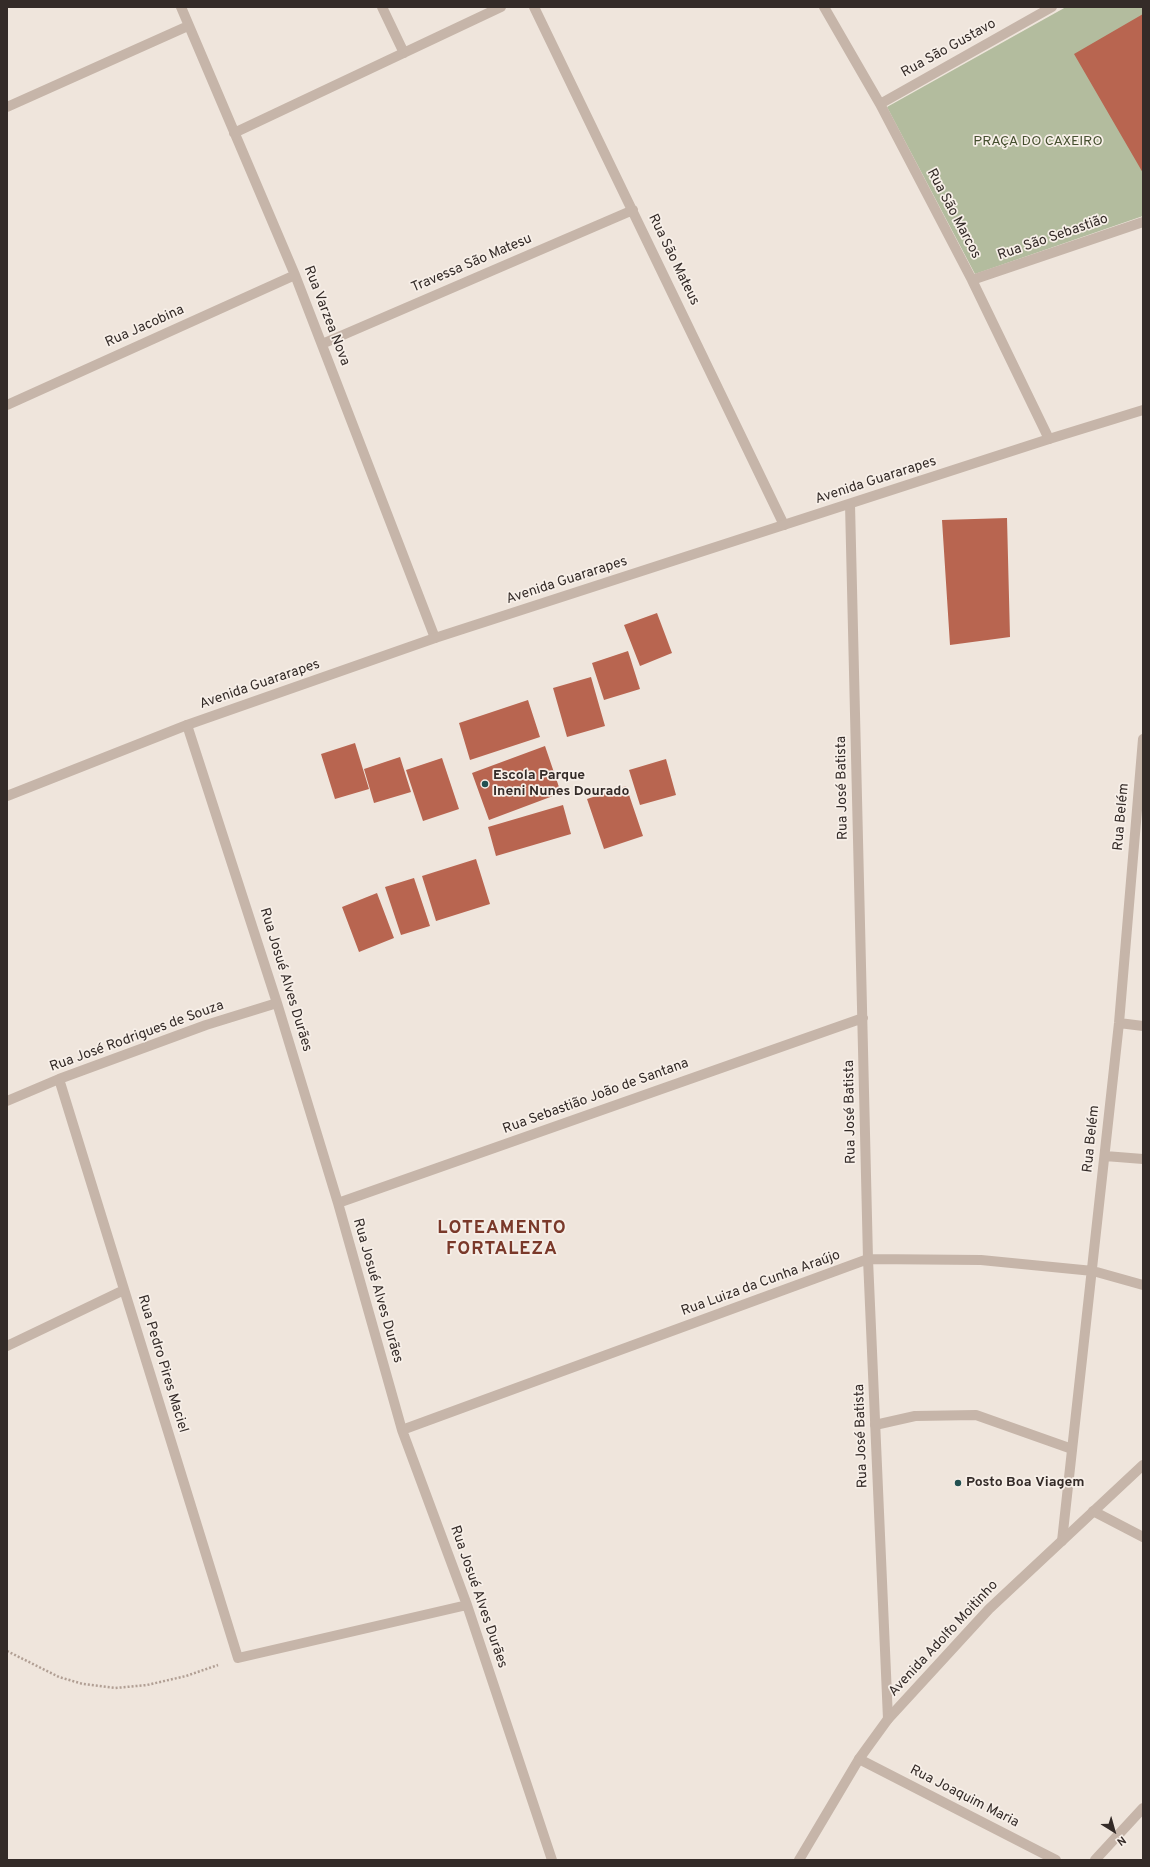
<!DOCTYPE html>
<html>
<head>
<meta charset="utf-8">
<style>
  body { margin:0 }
  #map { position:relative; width:1150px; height:1867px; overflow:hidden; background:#efe5dc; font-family:Overpass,sans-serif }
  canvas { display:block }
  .frame { position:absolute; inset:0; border:8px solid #342b28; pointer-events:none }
  .north { position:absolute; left:1094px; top:1811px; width:40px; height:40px; -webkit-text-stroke:3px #f7efe8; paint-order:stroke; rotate:143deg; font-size:11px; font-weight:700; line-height:16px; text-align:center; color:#342b28 }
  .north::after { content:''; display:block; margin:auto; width:14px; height:18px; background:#342b28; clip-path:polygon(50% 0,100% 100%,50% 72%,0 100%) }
</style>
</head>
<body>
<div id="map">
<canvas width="1150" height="1867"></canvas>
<div class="frame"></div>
<div class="north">N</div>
</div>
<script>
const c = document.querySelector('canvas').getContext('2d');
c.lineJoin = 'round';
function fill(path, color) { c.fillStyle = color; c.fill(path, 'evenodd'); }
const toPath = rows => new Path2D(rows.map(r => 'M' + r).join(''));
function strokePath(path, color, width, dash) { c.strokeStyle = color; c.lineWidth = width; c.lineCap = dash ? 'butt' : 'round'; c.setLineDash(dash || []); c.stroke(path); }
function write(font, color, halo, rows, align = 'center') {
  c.font = font + ' Overpass,sans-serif'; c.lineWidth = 3.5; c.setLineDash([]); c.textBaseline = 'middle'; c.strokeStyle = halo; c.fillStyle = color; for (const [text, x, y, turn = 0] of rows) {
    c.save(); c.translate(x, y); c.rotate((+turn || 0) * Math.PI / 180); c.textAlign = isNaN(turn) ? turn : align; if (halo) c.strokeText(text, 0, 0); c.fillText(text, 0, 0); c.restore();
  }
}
const green = toPath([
  [1066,7,1143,7,1143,216,975,274,887,107]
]);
const building = toPath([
  [1143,14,1143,173,1074,54],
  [1007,518,1010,637,950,645,942,520],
  [657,613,672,653,640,666,624,625],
  [628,651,640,689,604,700,592,663],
  [591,677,605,726,567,737,553,688],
  [528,700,540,737,470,760,459,723],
  [355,743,369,789,335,799,321,754],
  [545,746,561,793,489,820,472,773],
  [400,757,411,792,374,803,364,769],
  [442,758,459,809,423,821,406,770],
  [666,759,676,795,640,805,629,770],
  [626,786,643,836,604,849,587,799],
  [563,805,571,834,496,856,488,827],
  [476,859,490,904,436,921,422,876],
  [414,878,430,926,401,935,385,887],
  [377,893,394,938,359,952,342,907]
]);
const path = toPath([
  [7,1651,59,1677,83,1684,115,1688,147,1685,186,1676,218,1665]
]);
const service = toPath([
  [875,1425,915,1416,976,1415,1072,1449]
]);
const minor = toPath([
  [181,7,295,275,435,638],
  [382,7,404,53],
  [534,7,784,525],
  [824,7,880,104,972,280,1049,439],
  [880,104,1052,7],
  [7,107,188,26],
  [234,133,501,7],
  [972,280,1143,222],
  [322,344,633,210],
  [7,405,295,275],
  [850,504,868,1259,888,1719],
  [187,725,277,1003,338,1203,402,1430,467,1605,552,1860],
  [1119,1023,1143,1026],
  [59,1079,238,1658,467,1605],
  [7,1101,59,1079,206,1025,277,1003],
  [1105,1156,1143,1159],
  [338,1203,863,1018],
  [7,1346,124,1290],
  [402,1430,868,1259,981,1260,1093,1271,1143,1285],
  [1093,1511,1143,1537],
  [1062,1541,1119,1023,1143,739],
  [859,1759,1056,1860],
  [1095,1860,1143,1808]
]);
const tertiary = toPath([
  [7,796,187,725,435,638,1049,439,1143,410],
  [799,1860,859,1759,888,1719,989,1609,1143,1465]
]);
const markers = [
  [485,784,4,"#225051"],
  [958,1483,4,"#225051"]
];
const streetNames = [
  ["Rua São Gustavo",949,49,-29],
  ["Rua São Marcos",953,214,62],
  ["Rua São Sebastião",1053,238,-19],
  ["Rua São Mateus",673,260,64],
  ["Travessa São Matesu",472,264,-23],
  ["Rua Varzea Nova",326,316,69],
  ["Rua Jacobina",145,327,-24],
  ["Avenida Guararapes",876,481,-18],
  ["Avenida Guararapes",567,581,-18],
  ["Avenida Guararapes",260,685,-19],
  ["Rua José Batista",843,788,-91],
  ["Rua Belém",1122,817,-85],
  ["Rua Josué Alves Durães",285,980,73],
  ["Rua José Rodrigues de Souza",137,1037,-20],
  ["Rua Sebastião João de Santana",596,1097,-20],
  ["Rua José Batista",851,1112,-91],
  ["Rua Belém",1092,1139,-84],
  ["Rua Luiza da Cunha Araújo",761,1284,-20],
  ["Rua Josué Alves Durães",377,1291,74],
  ["Rua Pedro Pires Maciel",162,1364,73],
  ["Rua José Batista",862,1436,-92],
  ["Rua Josué Alves Durães",478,1597,71],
  ["Avenida Adolfo Moitinho",944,1639,-47],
  ["Rua Joaquim Maria",964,1797,27]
];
const parkNames = [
  ["PRAÇA DO CAXEIRO",1038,142]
];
const poiNames = [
  ["Escola Parque",493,776],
  ["Ineni Nunes Dourado",493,792],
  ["Posto Boa Viagem",966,1483]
];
const districtNames = [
  ["LOTEAMENTO",502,1229],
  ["FORTALEZA",502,1250]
];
fill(green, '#b3bc9e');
fill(building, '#b86550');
strokePath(path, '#b19f94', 2.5, [2, 2]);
strokePath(service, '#c6b5a9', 10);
strokePath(minor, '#c6b5a9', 10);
strokePath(tertiary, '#c6b5a9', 10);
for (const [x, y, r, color] of markers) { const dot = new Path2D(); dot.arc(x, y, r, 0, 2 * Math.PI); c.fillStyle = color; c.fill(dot); strokePath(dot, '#f7efe8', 1.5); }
write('14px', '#342b28', '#f7efe8', streetNames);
write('14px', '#454f2f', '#f7efe8', parkNames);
write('bold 14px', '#342b28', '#f7efe8', poiNames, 'left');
c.letterSpacing = '1px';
write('bold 18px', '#7a392a', '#f7efe8', districtNames);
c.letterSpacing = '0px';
</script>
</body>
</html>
